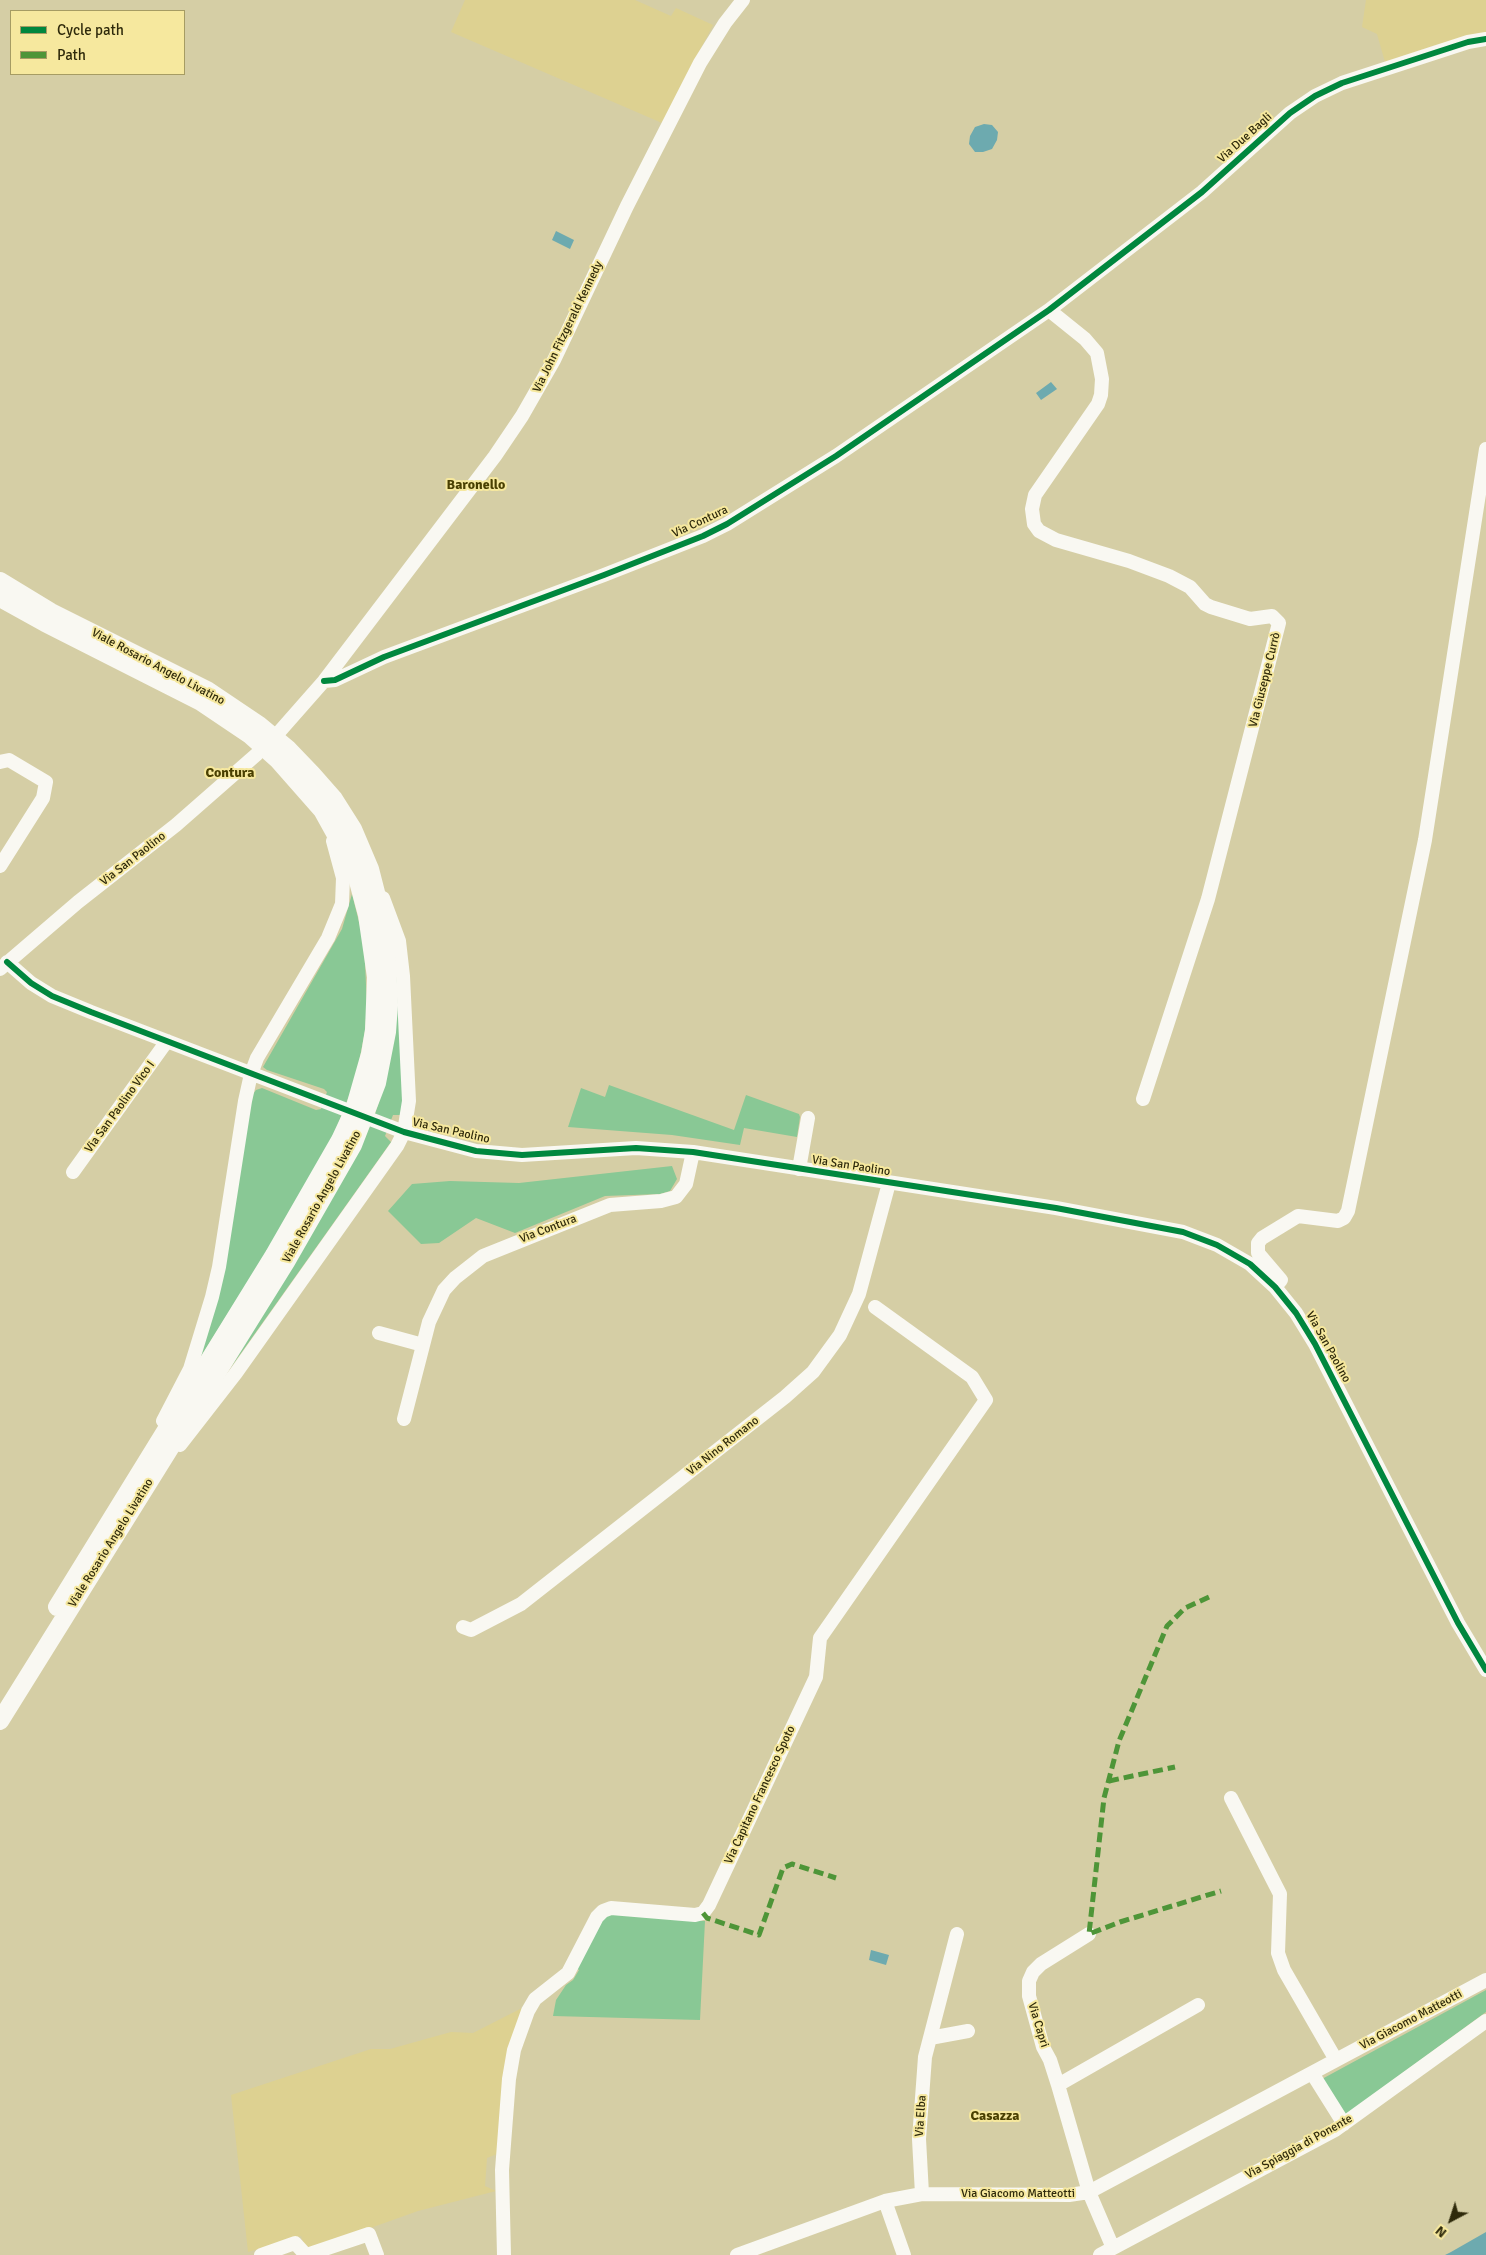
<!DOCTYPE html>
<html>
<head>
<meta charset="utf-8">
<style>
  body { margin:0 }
  #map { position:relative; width:1486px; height:2255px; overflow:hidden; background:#d5cea5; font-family:Signika,sans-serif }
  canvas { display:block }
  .legend { position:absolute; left:10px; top:10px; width:175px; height:65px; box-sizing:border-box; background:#f6e89e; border:1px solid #a69c63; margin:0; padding:6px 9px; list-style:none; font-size:15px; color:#2f2a0b }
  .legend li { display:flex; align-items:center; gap:10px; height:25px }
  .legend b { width:25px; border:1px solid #a69c63 }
  .north { position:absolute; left:1426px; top:2195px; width:50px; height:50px; -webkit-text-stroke:4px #f6e89e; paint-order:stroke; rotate:220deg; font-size:14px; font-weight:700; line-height:20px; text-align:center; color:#2f2a0b }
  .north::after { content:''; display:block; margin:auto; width:18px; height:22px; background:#2f2a0b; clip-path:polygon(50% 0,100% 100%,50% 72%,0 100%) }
</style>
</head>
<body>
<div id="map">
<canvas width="1486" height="2255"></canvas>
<ul class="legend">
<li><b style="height:6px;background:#00873e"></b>Cycle path</li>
<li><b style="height:6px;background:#4e9538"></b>Path</li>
</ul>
<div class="north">N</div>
</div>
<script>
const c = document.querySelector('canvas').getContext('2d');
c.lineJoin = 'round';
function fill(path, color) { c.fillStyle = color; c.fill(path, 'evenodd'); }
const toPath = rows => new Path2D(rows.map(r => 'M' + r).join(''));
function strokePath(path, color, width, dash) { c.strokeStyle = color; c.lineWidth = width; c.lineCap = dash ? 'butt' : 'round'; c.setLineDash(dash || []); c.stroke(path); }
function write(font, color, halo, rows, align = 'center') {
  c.font = font + ' Signika,sans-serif'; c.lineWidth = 4; c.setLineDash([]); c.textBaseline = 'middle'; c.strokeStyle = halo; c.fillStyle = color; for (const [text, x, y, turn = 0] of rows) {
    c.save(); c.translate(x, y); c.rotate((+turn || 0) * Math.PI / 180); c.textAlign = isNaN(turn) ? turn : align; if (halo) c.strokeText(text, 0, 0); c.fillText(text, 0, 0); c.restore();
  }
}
const built = toPath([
  [465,0,635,0,671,16,676,8,713,25,662,123,451,32],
  [1366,0,1486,0,1486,33,1439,44,1385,62,1377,34,1362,27],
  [522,2008,497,2154,487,2158,485,2186,496,2191,418,2211,306,2251,301,2236,248,2252,231,2095,371,2049,390,2049,451,2032,473,2033]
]);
const green = toPath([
  [352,894,364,942,367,1006,365,1031,356,1078,333,1137,267,1251,200,1358,253,1094,256,1090,262,1088,316,1110,321,1109,327,1092,324,1089,267,1070,263,1067,342,929],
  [398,963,405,1096,400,1115,393,1115,385,1136,391,1142,229,1370,360,1148,374,1117,384,1086],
  [609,1085,734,1130,746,1095,799,1114,800,1117,797,1137,744,1128,740,1145,672,1135,568,1127,581,1088,605,1097],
  [672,1166,677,1179,670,1191,660,1194,605,1196,515,1233,476,1218,439,1243,421,1244,388,1211,412,1184,450,1181,519,1183],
  [616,1913,705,1921,700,2020,553,2016,556,2000,566,1985,573,1980,579,1970,576,1968,598,1924,606,1915],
  [1486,1990,1486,2012,1345,2115,1322,2079]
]);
const water = toPath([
  [984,124,992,125,998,132,997,140,992,149,983,152,975,152,969,144,970,136,975,127],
  [556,231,574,240,570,249,552,240],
  [1051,382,1057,389,1041,400,1036,393],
  [871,1950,889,1955,886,1965,869,1960],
  [1486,2232,1486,2255,1445,2255,1451,2252]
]);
const minor = toPath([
  [1049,310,1085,339,1097,353,1102,379,1101,395,1098,404,1035,495,1032,509,1034,524,1039,531,1056,540,1129,561,1169,576,1190,587,1205,604,1211,607,1250,619,1272,616,1279,623,1208,899,1143,1099],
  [324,681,335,680,384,657,604,575,703,536,727,524,836,456,1049,310,1202,192,1290,113,1315,96,1342,83,1468,42,1486,39],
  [280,731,324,681,495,456,522,416,554,360,627,206,700,63,725,23,743,0],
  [0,762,9,760,46,782,43,798,0,866],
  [7,962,31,983,52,996,91,1012,404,1132,476,1151,522,1155,636,1148,693,1152,1056,1208,1183,1232,1217,1245,1250,1264,1275,1287,1296,1313,1315,1344,1458,1623,1486,1670],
  [0,969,78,902,176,825,257,754],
  [799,1169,808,1118],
  [73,1172,167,1041],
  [1275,1287,1281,1280,1258,1253,1258,1243,1262,1238,1298,1216,1338,1221,1344,1218,1348,1211,1425,840,1486,449],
  [379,1333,423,1345],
  [404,1419,429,1322,444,1290,455,1278,483,1256,610,1205,661,1201,676,1197,686,1184,693,1152],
  [163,1421,190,1369,212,1297,219,1267,245,1101,251,1074,257,1058,328,938,342,904,343,878,333,841],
  [180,1445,236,1373,397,1146,404,1132,409,1101,403,976,399,941,383,898],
  [463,1627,471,1630,521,1604,785,1397,813,1372,840,1335,859,1294,889,1183],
  [1231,1798,1280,1894,1278,1953,1284,1970,1336,2060],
  [1089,1934,1041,1964,1033,1972,1029,1981,1029,1996,1043,2047,1050,2060,1058,2085,1089,2192,1113,2248],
  [930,2038,968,2031],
  [1312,2073,1344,2124],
  [1058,2085,1198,2005],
  [922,2194,919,2139,925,2057,957,1934],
  [885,2201,904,2255],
  [261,2255,295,2243,306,2255],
  [307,2255,369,2234,377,2255],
  [504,2255,502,2170,509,2079,514,2050,528,2011,535,1999,568,1973,597,1917,603,1911,611,1908,695,1915,703,1913,709,1905,816,1677,820,1638,986,1400,972,1377,875,1307],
  [737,2255,885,2201,922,2194,1069,2195,1089,2192,1486,1980],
  [1100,2255,1335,2130,1486,2021]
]);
const major = toPath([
  [0,581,51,612,207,690,259,725,288,749,312,774,334,799,353,829,370,869,381,912,386,943,389,1005,387,1032,377,1083,353,1145,286,1262,0,1721],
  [0,598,45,623,201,702,250,735,278,760,322,810,348,857,356,874,367,915,376,977,374,1030,370,1054,354,1110,340,1140,274,1255,57,1607]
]);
const quiet = toPath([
  [1209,1597,1185,1608,1167,1626,1119,1741,1104,1798,1089,1934,1120,1922,1221,1891],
  [1109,1781,1175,1767],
  [703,1913,707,1918,759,1935,783,1868,792,1864,836,1878]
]);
const cycleway = toPath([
  [324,681,335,680,384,657,604,575,703,536,727,524,836,456,1049,310,1202,192,1290,113,1315,96,1342,83,1468,42,1486,39],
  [7,962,31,983,52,996,91,1012,404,1132,476,1151,522,1155,636,1148,693,1152,1056,1208,1183,1232,1217,1245,1250,1264,1275,1287,1296,1313,1315,1344,1458,1623,1486,1670]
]);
const streetNames = [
  ["Via Due Bagli",1245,138,-42],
  ["Via John Fitzgerald Kennedy",568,327,-64],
  ["Via Contura",700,522,-25],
  ["Viale Rosario Angelo Livatino",158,667,28],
  ["Via Giuseppe Currò",1265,680,-76],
  ["Via San Paolino",133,859,-38],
  ["Via San Paolino Vico I",120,1107,-54],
  ["Via San Paolino",451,1131,13],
  ["Via San Paolino",851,1166,9],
  ["Viale Rosario Angelo Livatino",322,1197,-61],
  ["Via Contura",548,1229,-21],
  ["Via San Paolino",1328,1347,61],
  ["Via Nino Romano",723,1446,-38],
  ["Viale Rosario Angelo Livatino",111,1543,-58],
  ["Via Capitano Francesco Spoto",760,1795,-65],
  ["Via Giacomo Matteotti",1411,2020,-28],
  ["Via Capri",1038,2025,73],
  ["Via Elba",921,2116,-86],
  ["Via Spiaggia di Ponente",1299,2147,-29],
  ["Via Giacomo Matteotti",1018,2194]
];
const neighbourhoodNames = [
  ["Baronello",476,485],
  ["Contura",230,773],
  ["Casazza",995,2116]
];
fill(built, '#ddd191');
fill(green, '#89c895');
fill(water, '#6daaaf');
strokePath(minor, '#f9f8f2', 14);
strokePath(major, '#f9f8f2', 18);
strokePath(quiet, '#4e9538', 5, [10, 5]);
strokePath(cycleway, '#00873e', 6);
write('12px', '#2f2a0b', '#f6e89e', streetNames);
write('bold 14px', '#493f01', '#f6e89e', neighbourhoodNames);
</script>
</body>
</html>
